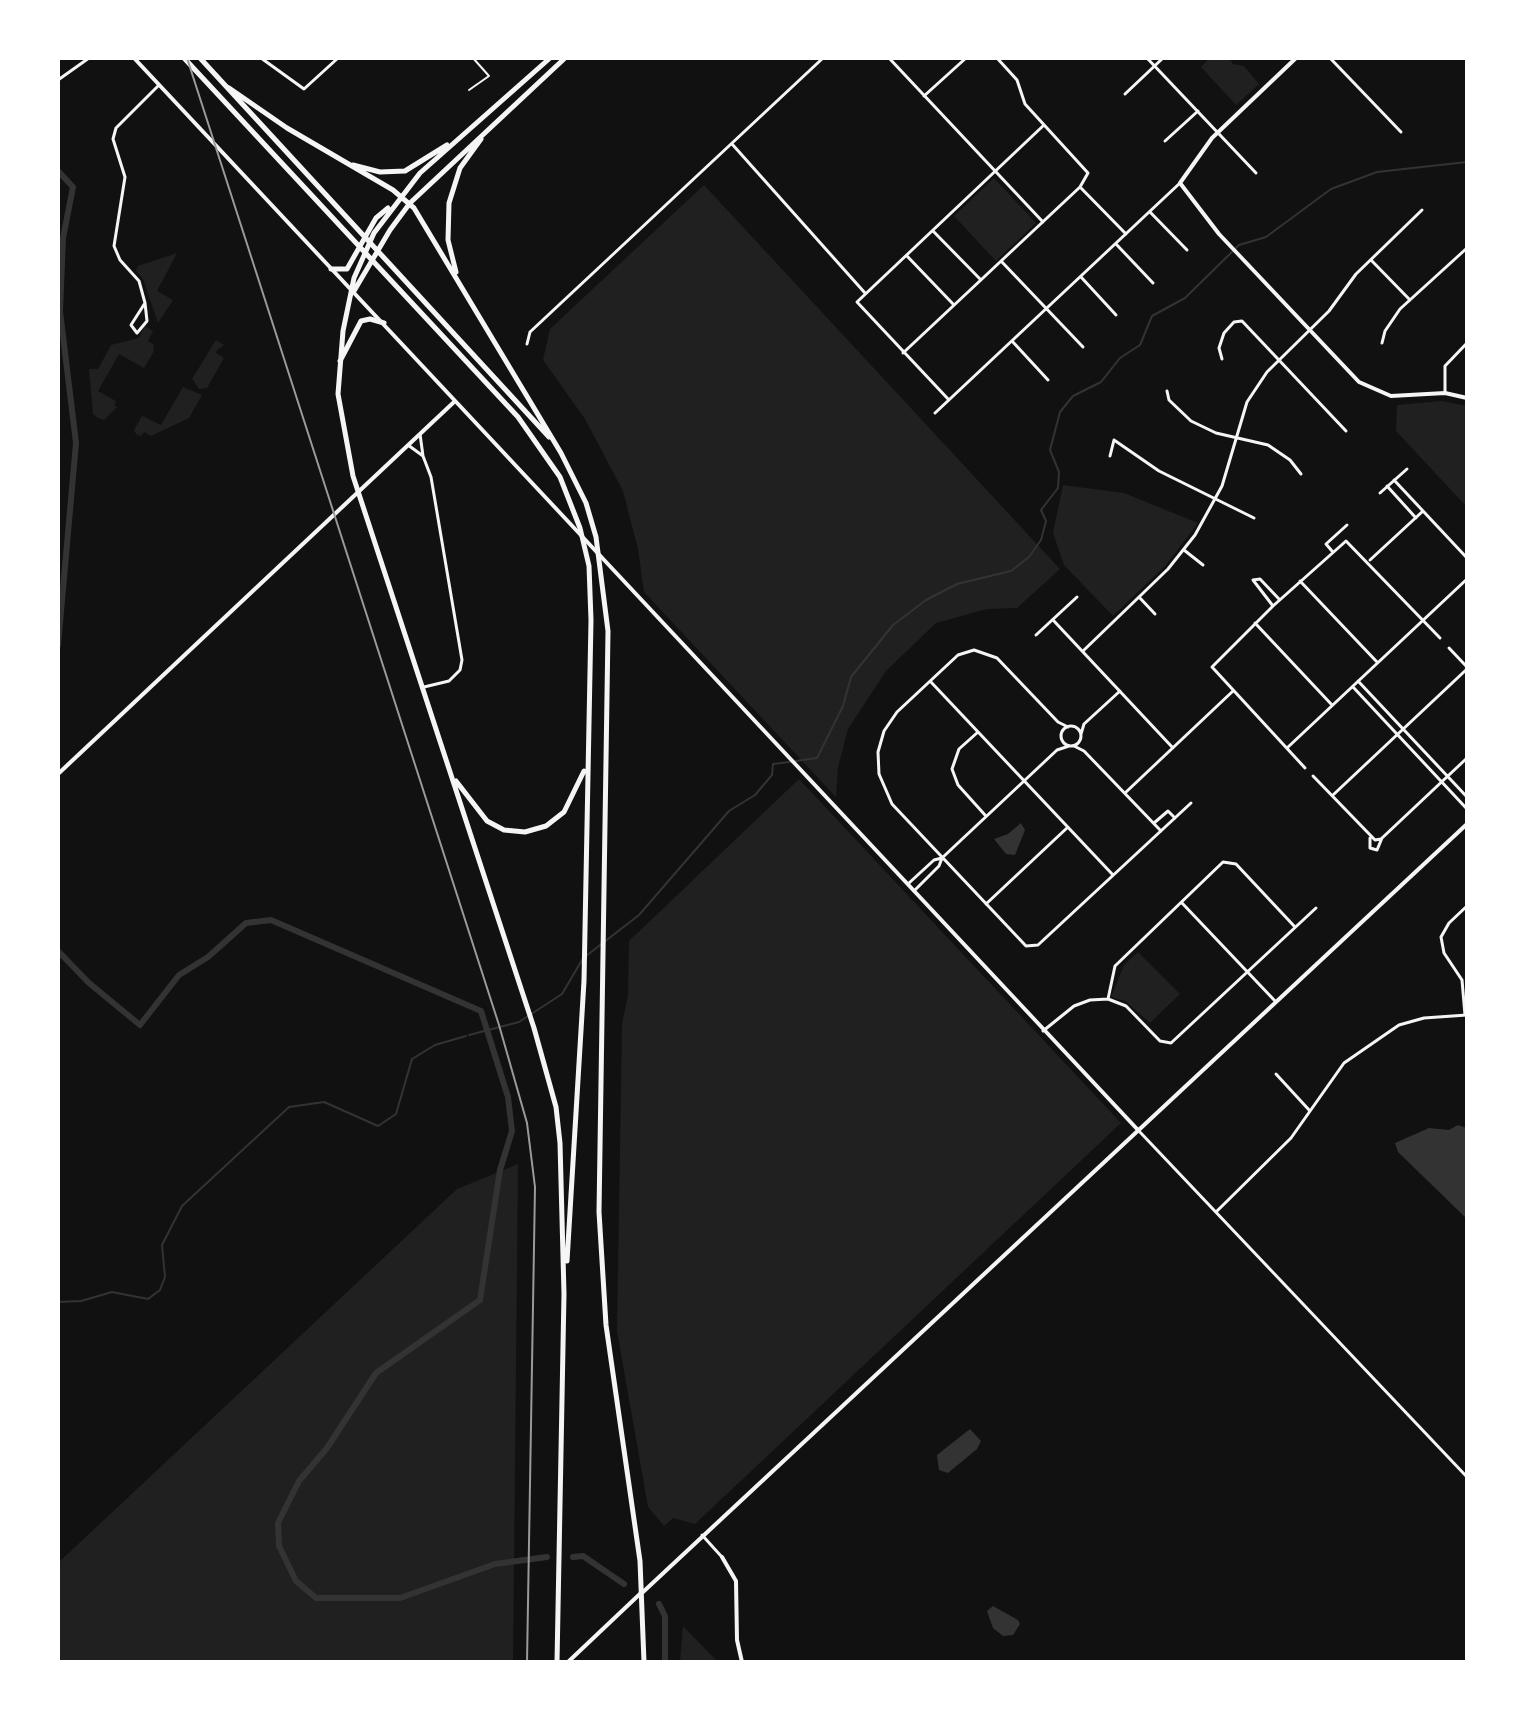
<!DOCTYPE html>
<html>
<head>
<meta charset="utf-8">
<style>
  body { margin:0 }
  #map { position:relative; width:1525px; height:1720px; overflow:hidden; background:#111; font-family:Raleway,sans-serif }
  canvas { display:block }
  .frame { position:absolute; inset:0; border:60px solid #fff; pointer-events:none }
</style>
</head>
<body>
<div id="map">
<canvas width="1525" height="1720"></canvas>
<div class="frame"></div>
</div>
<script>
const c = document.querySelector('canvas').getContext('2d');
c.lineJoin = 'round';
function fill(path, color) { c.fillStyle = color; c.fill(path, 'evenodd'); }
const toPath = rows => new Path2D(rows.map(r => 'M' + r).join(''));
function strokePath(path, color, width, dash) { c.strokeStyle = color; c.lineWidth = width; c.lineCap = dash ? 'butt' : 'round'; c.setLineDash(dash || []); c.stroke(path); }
const green = toPath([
  [1209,58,1229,58,1233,64,1244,66,1259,84,1236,105,1201,67],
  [994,178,1036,223,996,261,954,216],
  [704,185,1060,569,1017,608,987,609,936,623,886,671,848,729,838,767,836,797,644,592,638,549,623,491,585,419,543,360,550,329],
  [177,253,157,291,173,300,158,323,143,279,136,271,138,266],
  [145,326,153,331,148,341,154,345,153,353,144,368,119,354,98,391,116,401,114,405,117,407,104,420,98,418,93,414,89,369,98,369,111,345,139,338],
  [216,340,224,345,215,352,224,358,207,388,199,389,192,379],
  [183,387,202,395,189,418,151,436,144,432,141,436,136,434,134,430,142,416,161,425],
  [1442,401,1467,406,1467,507,1396,431,1397,405],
  [1063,485,1124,493,1198,523,1166,565,1113,616,1064,565,1053,533],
  [799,779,1121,1123,695,1524,673,1518,664,1526,648,1507,617,1331,622,1024,628,995,629,941],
  [1138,952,1180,994,1150,1023,1125,1001,1111,997,1124,965],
  [518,1164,513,1662,58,1662,58,1563,457,1189],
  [683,1626,718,1662,680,1662]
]);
const water = toPath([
  [1021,823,1025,830,1015,855,1006,854,994,839,1008,834],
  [1458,1125,1467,1128,1467,1219,1398,1152,1395,1143,1429,1128,1449,1130],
  [970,1429,981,1441,977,1449,948,1473,939,1470,937,1455],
  [993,1606,1018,1620,1020,1624,1013,1635,1003,1636,993,1628,987,1611]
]);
const stream = toPath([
  [796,761,817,758,843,706,851,677,893,625,926,600,957,584,1011,571,1029,557,1041,540,1046,521,1041,510,1058,488,1059,472,1050,450,1060,412,1073,396,1101,382,1120,358,1140,345,1152,316,1185,298,1239,245,1266,237,1331,189,1377,172,1467,162],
  [586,956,639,915,729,811,755,795,772,775,773,764,790,762],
  [469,1035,519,1022,562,994,582,960],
  [58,1302,81,1301,112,1292,148,1299,160,1290,165,1277,162,1245,182,1206,289,1107,324,1102,378,1126,396,1114,412,1059,435,1045,466,1036]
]);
const canal = toPath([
  [58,171,73,187,63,238,60,311,76,443,58,645],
  [58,951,89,983,140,1025,179,975,208,957,246,923,271,920,481,1011,508,1097,512,1131,500,1170,480,1300,376,1373,327,1448,299,1481,278,1523,279,1546,296,1581,316,1598,400,1598,495,1564,547,1557],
  [573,1557,583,1556,624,1584],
  [659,1604,665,1616,665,1662]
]);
const service = toPath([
  [469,90,489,76,473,58]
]);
const minor = toPath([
  [261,58,304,89,338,58],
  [889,58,1043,222],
  [997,58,1017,80,1025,104,1088,173,1080,187,1126,234],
  [1147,58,1256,173],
  [1330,58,1401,132],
  [58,80,89,58],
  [1125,94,1163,58],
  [924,96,966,58],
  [1165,141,1198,111],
  [732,144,865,293],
  [1150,212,1187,250],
  [933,231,981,280],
  [1116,244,1153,283],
  [907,256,954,305],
  [1371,260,1410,300],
  [1001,261,1083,347],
  [1081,277,1116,315],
  [145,303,147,321,137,333,131,325,145,303,139,281,120,260,114,246,125,177,113,139,116,128,159,85],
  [1012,341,1048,380],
  [1382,343,1385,331,1400,309,1467,248],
  [527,344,530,332,823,58],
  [903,353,1080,187],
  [1222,359,1219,348,1224,333,1234,322,1242,321,1346,431],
  [1167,391,1169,400,1191,421,1216,433,1268,445,1290,460,1301,474],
  [1445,393,1445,366,1467,343],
  [949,400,857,302,1044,125],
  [935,413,1180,183],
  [420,434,423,456],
  [408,445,423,456,431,477,462,660,460,670,449,681,424,687],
  [1110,456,1114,440,1159,471,1254,518],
  [1394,480,1467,558],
  [1387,486,1416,518],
  [1380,493,1407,469],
  [1184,550,1203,565],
  [1332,551,1326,544,1347,525],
  [1370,560,1423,511],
  [1300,581,1377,662],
  [1139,597,1155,614],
  [1273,606,1253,580,1260,579,1279,599],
  [1053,620,1173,748],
  [1255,623,1332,705],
  [1036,635,1077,597],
  [1449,648,1467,667],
  [1083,651,1168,569,1195,535,1222,486,1247,402,1267,372,1329,311,1356,274,1422,210],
  [930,681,1113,875],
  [1358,681,1467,797],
  [1353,687,1467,809],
  '1061 736a10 10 0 1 1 20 0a10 10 0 1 1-20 0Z',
  [1068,727,1058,722,997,658,974,650,958,655,897,712,884,731,878,752,879,774,892,804,1026,946,1038,945,1191,803],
  [978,732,959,749,952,769,958,785,985,815],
  [1081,734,1084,724,1120,691],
  [1074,746,1084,751,1161,831],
  [1287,748,1467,579],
  [1305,768,1212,667,1273,606,1346,541,1440,638],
  [1313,776,1375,840,1381,839,1467,758],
  [1125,793,1233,691],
  [1333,795,1467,669],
  [1154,823,1168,811,1175,818],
  [1370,838,1370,848,1377,850,1382,838],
  [909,883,934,860,942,858,1057,750,1069,746],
  [914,891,939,866,942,858],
  [1182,903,1276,1002],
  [986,904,1068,827],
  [1108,999,1115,966,1223,862,1236,864,1295,927],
  [1465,1015,1462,980,1444,953,1441,937,1449,923,1467,906],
  [1043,1031,1074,1006,1090,1000,1108,999,1126,1006,1160,1041,1171,1043,1316,908],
  [1276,1074,1310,1111],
  [1138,1130,1467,1477],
  [1217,1211,1291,1138,1344,1063,1399,1025,1424,1018,1467,1015],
  [702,1535,721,1556]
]);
const tertiary = toPath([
  [134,58,1138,1130],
  [1296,58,1212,138,1180,183,1219,234,1359,382,1391,396,1445,393,1467,398],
  [58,774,454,402],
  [722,1557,736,1581,737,1640,742,1662],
  [643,1592,1467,824]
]);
const secondary = toPath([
  [568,1662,642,1592]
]);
const trunk = toPath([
  [184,58,518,417,560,477,580,528,589,566,591,620,584,981,567,1261],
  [200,58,549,437],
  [550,58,420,173,374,233,354,278,343,331,338,394,353,476,534,1028,556,1107,560,1143,564,1294,557,1662],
  [229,88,287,128,393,190,414,208,561,453,586,503,596,537,608,631,599,1212,606,1325,640,1561,644,1662],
  [353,165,380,172,405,171,447,145],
  [331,269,347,269,376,218,388,208],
  [456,272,448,240,449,203,460,168,481,139],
  [354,291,390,230,410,203,565,58],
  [340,361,361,321,370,319,384,323],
  [456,781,487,821,504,830,525,832,546,826,564,812,584,771]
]);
const rail = toPath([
  [187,58,499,1025,527,1123,535,1187,527,1662]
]);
fill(green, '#202020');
fill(water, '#333');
strokePath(stream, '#333', 2);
strokePath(canal, '#333', 6);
strokePath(service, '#f5f5f5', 2);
strokePath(minor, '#f5f5f5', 3);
strokePath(tertiary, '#f5f5f5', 4);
strokePath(secondary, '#f5f5f5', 4);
strokePath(trunk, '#f5f5f5', 5);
strokePath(rail, '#9a9a9a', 2);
</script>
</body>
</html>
